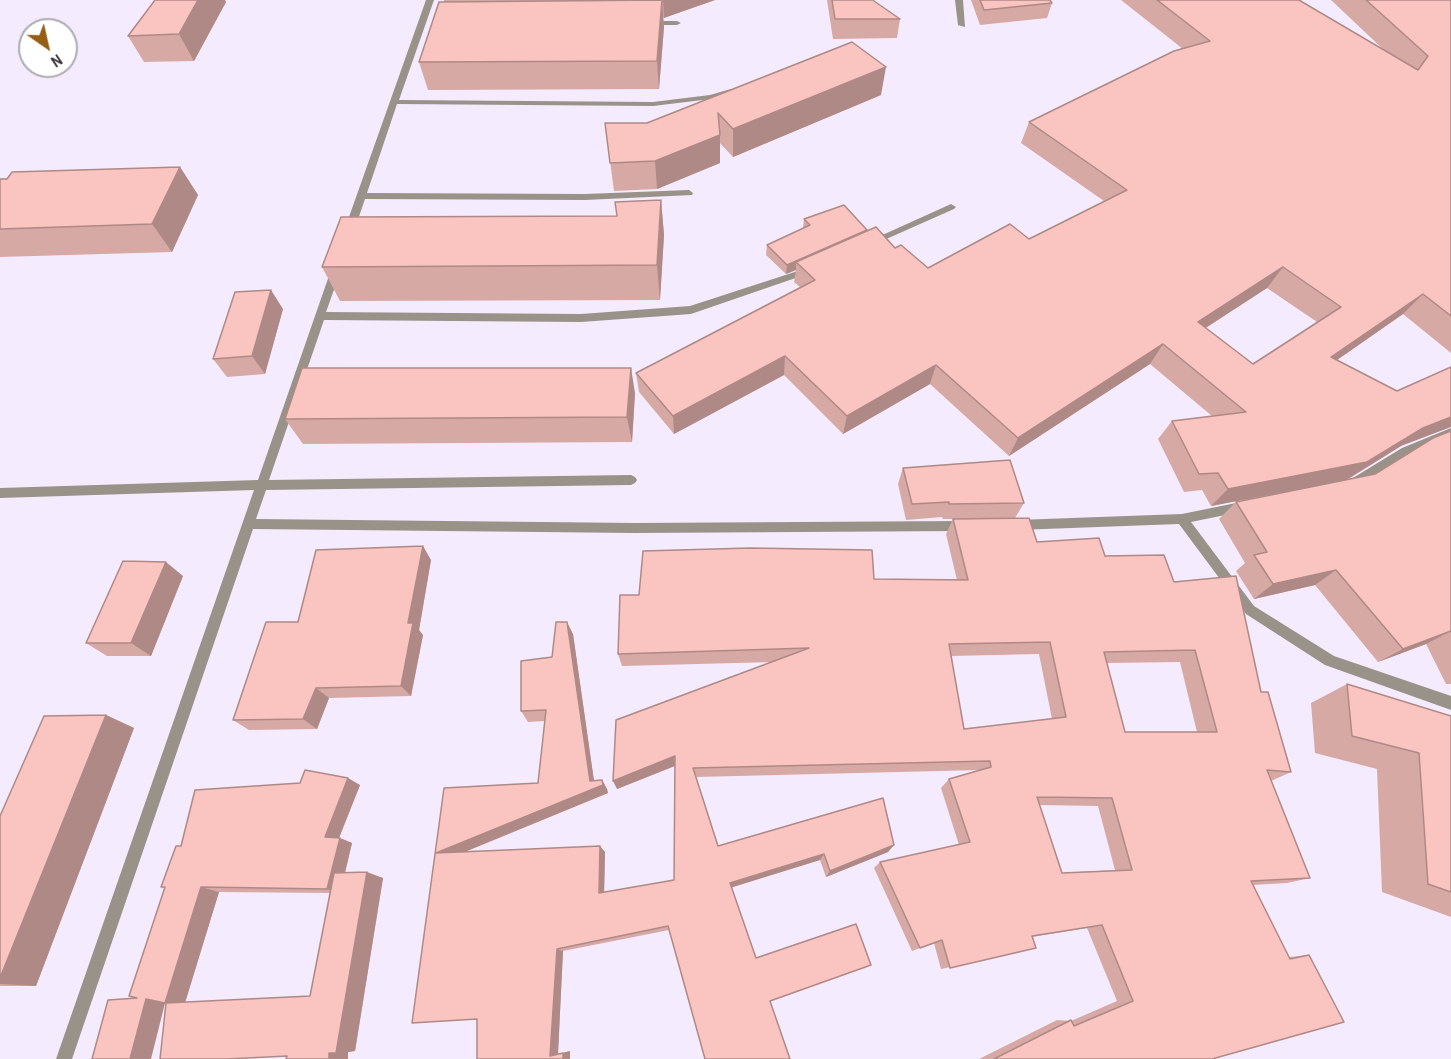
<!DOCTYPE html>
<html>
<head>
<meta charset="utf-8">
<style>
  body { margin:0 }
  #map { position:relative; width:1451px; height:1059px; overflow:hidden; background:#f5ebfe; font-family:"Archivo Narrow",sans-serif }
  canvas { display:block }
  .north { position:absolute; left:18px; top:18px; width:60px; height:60px; box-sizing:border-box; background:#fff; border:2px solid #adacaf; border-radius:50%; rotate:146deg; font-size:16px; font-weight:700; line-height:24px; text-align:center; color:#332f37 }
  .north::after { content:''; display:block; margin:auto; width:21px; height:27px; background:#945e15; clip-path:polygon(50% 0,100% 100%,50% 72%,0 100%) }
</style>
</head>
<body>
<div id="map">
<canvas width="1451" height="1059"></canvas>
<div class="north">N</div>
</div>
<script>
const c = document.querySelector('canvas').getContext('2d');
c.lineJoin = 'round';
const toPath = rows => new Path2D(rows.map(r => 'M' + r).join(''));
function fill(path, color) { c.fillStyle = color; c.fill(path, 'evenodd'); }
function strokePath(path, color, width, dash) { c.strokeStyle = color; c.lineWidth = width; c.lineCap = dash ? 'butt' : 'round'; c.setLineDash(dash || []); c.stroke(path); }
const minor = toPath([
  [426,0,434,0,399,100,653,102,710,95,731,89,735,91,711,99,653,106,397,104,367,193,585,194,689,190,693,193,692,195,585,200,365,199,354,231,352,233,346,233,344,231,426,0],
  [955,0,963,0,965,27,958,25,955,0],
  [644,21,677,21,681,23,677,25,644,25,644,21],
  [951,204,956,207,954,209,875,244,869,244,867,242,951,204],
  [336,267,341,270,326,312,581,314,690,306,807,268,813,268,815,270,813,272,691,314,581,322,324,320,269,480,631,475,635,477,637,480,635,483,631,485,266,490,256,519,635,523,963,521,967,522,969,526,967,530,963,531,635,533,253,529,72,1059,56,1059,254,490,0,498,0,488,258,480,331,270,336,267],
  [1451,428,1451,437,1410,454,1356,487,1348,487,1346,484,1348,481,1402,448,1451,428],
  [1241,502,1245,503,1247,507,1245,511,1191,522,1254,606,1334,656,1451,696,1451,710,1325,665,1246,614,1179,524,1017,530,1013,529,1011,525,1013,521,1017,520,1182,514,1241,502]
]);
const wall = toPath([
  [155,0,225,0,226,2,194,61,144,62,128,36],
  [444,0,715,0,663,18,664,27,659,89,428,90,419,62,444,2],
  [827,0,873,0,874,1,900,19,897,38,833,39],
  [971,0,1050,0,1052,3,1047,18,980,25],
  [1121,0,1299,0,1385,51,1331,0,1451,0,1451,353,1403,314,1337,360,1401,446,1347,480,1375,474,1451,431,1451,684,1446,684,1426,644,1378,662,1315,585,1254,599,1236,571,1245,563,1219,519,1236,502,1321,485,1211,506,1202,490,1184,492,1158,439,1172,421,1212,416,1150,364,1009,456,930,384,843,434,784,375,674,434,639,392,636,373,800,287,794,282,796,270,786,274,766,255,767,245,803,228,804,219,867,230,867,231,928,268,1029,239,1104,201,1021,143,1029,122,1183,49],
  [1267,288,1317,322,1253,364,1206,328],
  [881,95,733,157,720,143,720,163,657,189,614,191,605,123,647,123],
  [180,167,198,195,172,252,0,257,0,179],
  [661,200,664,235,660,300,340,301,322,267,617,216],
  [283,309,265,374,227,377,213,359],
  [635,393,632,442,303,444,285,419],
  [903,468,1024,503,1015,518,1037,542,1105,556,1174,582,1261,692,1291,772,1271,781,1310,878,1287,883,1253,885,1289,957,1309,955,1212,1059,979,1059,1057,1020,1071,1021,1117,1001,1087,928,1032,937,1036,948,941,969,934,943,912,951,874,868,880,862,959,845,941,788,949,779,980,770,696,777,718,846,894,845,888,852,826,877,820,860,731,887,770,1001,669,930,563,951,558,1054,570,1051,570,1059,477,1059,477,1020,444,788,538,783,545,721,528,722,521,711,552,657,573,634,594,781,602,780,607,789,608,793,465,852,605,852,604,892,674,880,675,766,617,789,774,662,622,666,618,654,639,595,874,579,957,580,946,534,953,519,943,519,942,517,906,520,898,484],
  [1039,654,1052,719,964,729,951,656],
  [1180,662,1197,732,1125,732,1107,663],
  [1039,805,1098,806,1115,870,1062,873],
  [431,560,419,630,423,635,411,696,329,698,317,729,249,730,233,720,298,622],
  [183,576,151,656,107,656,86,643],
  [1347,684,1451,716,1451,917,1382,892,1377,769,1315,753,1311,703],
  [106,715,134,728,36,986,0,986,0,816],
  [360,785,339,838,352,843,345,873,383,878,355,1051,348,1052,348,1059,286,1059,287,1056,178,1003,165,888,161,887,181,846],
  [219,892,330,893,310,996,185,1002]
]);
const shadedWall = toPath([
  [198,0,225,0,226,2,194,61,179,34],
  [662,0,664,27,659,89,657,61],
  [663,0,715,0,664,18],
  [886,67,881,95,733,157,733,129],
  [720,135,720,163,657,189,655,161],
  [180,167,198,195,172,252,152,224],
  [661,200,664,235,660,300,657,265],
  [867,230,865,240,796,262,796,270,786,274,787,265],
  [1283,267,1267,288,1185,341,1198,322],
  [271,290,283,309,265,374,252,356],
  [1423,294,1403,314,1314,376,1331,357],
  [1163,344,1150,364,1009,456,1018,438],
  [785,356,784,375,674,434,673,416],
  [936,365,930,384,843,434,847,416],
  [631,368,635,393,632,442,627,417],
  [1451,417,1451,427,1401,446,1346,480,1211,506,1228,489,1423,428],
  [423,546,431,560,419,630,423,635,411,696,401,686,408,623],
  [166,562,183,576,151,656,131,643],
  [1336,570,1315,585,1254,599,1273,584],
  [567,622,573,634,595,788,602,780,607,789,608,793,447,859,436,853,590,781],
  [1451,631,1426,644,1378,662,1403,649],
  [316,688,329,698,317,729,303,719],
  [106,715,134,728,36,986,0,984,0,978],
  [675,756,677,765,617,789,613,781],
  [348,778,360,785,337,843,325,837],
  [340,838,352,843,340,893,327,889],
  [894,845,888,852,826,877,830,871],
  [600,846,605,852,604,898,599,893],
  [824,854,820,860,730,888,730,883],
  [367,872,383,878,355,1051,348,1052,348,1059,329,1059,329,1053],
  [201,887,219,892,185,1003,165,1003,151,1059,130,1059,146,999],
  [557,949,563,951,558,1054,550,1056],
  [570,1051,570,1059,563,1059,563,1053]
]);
const building = toPath([
  [155,0,198,0,179,34,128,36,155,0],
  [662,0,657,61,419,62,439,2,662,0],
  [832,0,873,0,874,1,900,19,835,19,832,0],
  [980,0,1050,0,1052,3,984,10,980,0],
  [1157,0,1299,0,1418,70,1428,56,1366,0,1451,0,1451,316,1423,294,1331,357,1397,391,1451,367,1451,417,1423,428,1367,462,1228,489,1218,473,1199,474,1172,421,1246,412,1163,344,1018,438,936,365,847,416,785,356,673,416,636,373,815,280,796,262,876,227,895,248,901,245,928,268,1010,224,1029,239,1127,190,1029,122,1174,51,1210,41,1157,0],
  [1283,267,1341,307,1253,364,1198,322,1283,267],
  [852,42,886,67,733,129,718,113,720,135,655,161,610,163,605,123,647,123,852,42],
  [180,167,152,224,0,229,0,179,7,179,12,172,180,167],
  [661,200,657,265,322,267,341,217,617,216,615,202,661,200],
  [844,205,867,230,787,265,767,245,810,225,804,219,844,205],
  [271,290,252,356,213,359,235,292,271,290],
  [302,368,631,368,627,417,285,419,302,368],
  [1451,431,1451,631,1403,649,1336,570,1273,584,1254,555,1267,552,1236,502,1375,474,1433,438,1451,431],
  [1010,460,1024,503,949,504,949,502,912,504,903,468,1010,460],
  [1029,518,1037,542,1099,538,1105,556,1164,555,1174,582,1236,576,1261,692,1268,692,1291,772,1267,770,1310,878,1251,881,1290,959,1309,955,1344,1022,1212,1059,994,1059,1071,1020,1074,1026,1133,1001,1102,925,1032,936,1036,948,950,968,942,940,920,948,880,862,970,842,949,779,991,767,990,761,693,768,718,846,883,798,894,845,830,871,824,854,730,883,756,958,856,924,871,965,770,1001,790,1059,705,1059,668,926,557,949,550,1056,563,1053,563,1059,477,1059,477,1019,412,1023,444,788,538,783,546,710,521,711,521,661,552,657,556,622,567,622,590,781,602,780,603,785,436,853,600,846,599,893,674,880,675,756,613,781,616,720,809,648,618,654,620,595,639,595,643,551,750,548,872,550,874,579,968,580,953,519,1029,518],
  [1050,642,1066,717,964,729,949,644,1050,642],
  [1195,650,1217,732,1125,732,1104,652,1195,650],
  [1037,797,1112,798,1132,870,1062,873,1037,797],
  [423,546,408,623,413,623,401,686,316,688,303,719,233,720,266,622,298,622,316,550,423,546],
  [123,561,166,562,131,643,86,643,123,561],
  [1347,684,1451,716,1451,892,1428,884,1419,753,1352,736,1347,684],
  [106,715,0,978,0,816,44,716,106,715],
  [305,770,348,778,325,837,340,838,327,889,201,887,165,1003,146,999,130,1059,92,1059,108,1000,137,998,129,996,165,887,161,887,176,846,181,846,195,790,300,783,305,770],
  [367,872,336,1053,329,1053,329,1059,286,1059,287,1056,227,1059,160,1059,166,1003,310,996,334,873,367,872]
]);
fill(minor, '#999289');
fill(wall, '#d7a9a5');
fill(shadedWall, '#af8986');
fill(building, '#fac4c0');
strokePath(building, '#af8986', 1.5);
</script>
</body>
</html>
